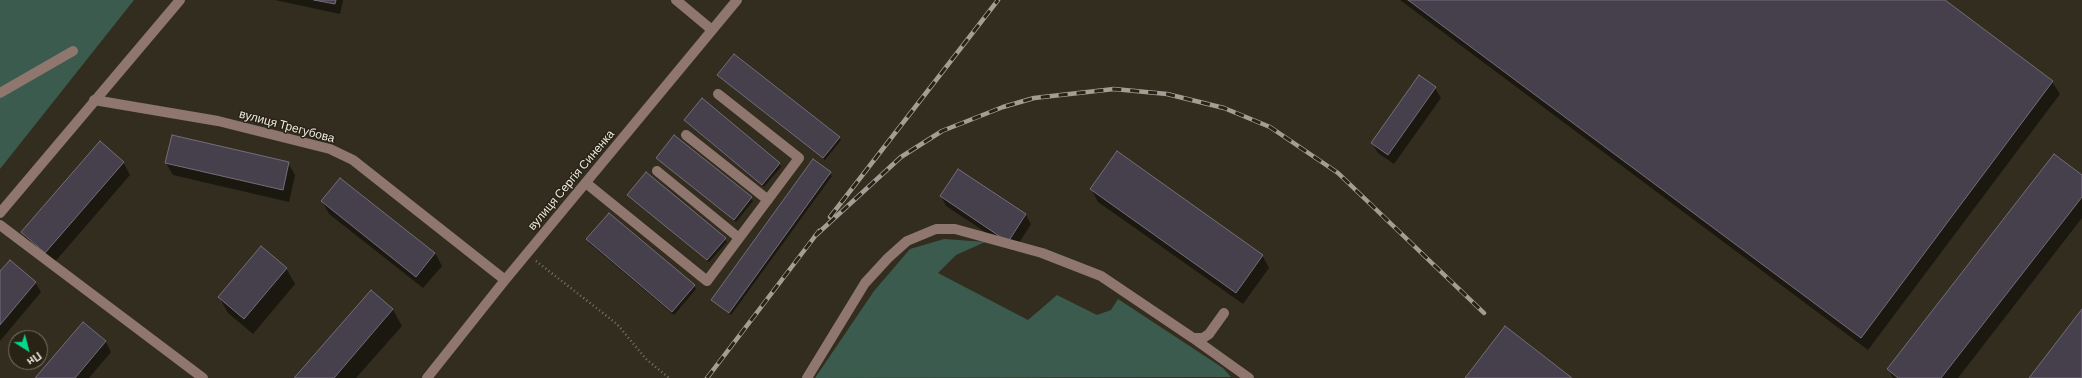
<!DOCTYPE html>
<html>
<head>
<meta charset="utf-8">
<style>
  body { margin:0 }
  #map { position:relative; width:2082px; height:378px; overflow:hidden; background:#332d1f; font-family:Barlow,sans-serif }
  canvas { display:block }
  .north { position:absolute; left:8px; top:330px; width:40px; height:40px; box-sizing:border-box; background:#292316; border:1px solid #777267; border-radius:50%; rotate:144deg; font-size:11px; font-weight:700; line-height:16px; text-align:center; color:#ece8e0 }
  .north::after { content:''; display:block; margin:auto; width:14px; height:18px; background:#06d98b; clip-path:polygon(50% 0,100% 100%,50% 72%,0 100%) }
</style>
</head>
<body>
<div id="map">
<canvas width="2082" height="378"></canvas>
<div class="north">Пн</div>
</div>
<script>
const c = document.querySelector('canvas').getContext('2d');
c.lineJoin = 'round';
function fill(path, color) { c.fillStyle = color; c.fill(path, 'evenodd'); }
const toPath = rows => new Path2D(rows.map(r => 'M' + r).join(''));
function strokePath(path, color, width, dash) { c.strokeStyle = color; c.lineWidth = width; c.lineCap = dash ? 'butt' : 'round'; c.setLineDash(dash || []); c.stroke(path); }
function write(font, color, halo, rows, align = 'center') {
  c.font = font + ' Barlow,sans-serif'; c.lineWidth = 3; c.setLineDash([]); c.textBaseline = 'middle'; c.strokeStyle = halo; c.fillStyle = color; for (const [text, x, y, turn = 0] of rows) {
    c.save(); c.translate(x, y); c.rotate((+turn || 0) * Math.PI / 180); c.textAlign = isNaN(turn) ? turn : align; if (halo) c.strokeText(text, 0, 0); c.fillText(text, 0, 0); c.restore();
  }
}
const green = toPath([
  [0,0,134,0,0,169],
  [944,239,985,242,956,255,938,273,1028,320,1057,295,1097,315,1111,310,1118,299,1223,368,1231,377,815,378,874,291,910,249]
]);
const shadow = toPath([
  [275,0,343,0,340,14],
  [1400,0,1943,0,2052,82,2060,94,1868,350],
  [719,75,839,137,841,140,825,160],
  [1420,77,1435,88,1441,98,1394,164,1378,153,1372,143],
  [702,99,780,164,781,167,764,187,687,123,685,120],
  [657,158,751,198,753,201,736,222],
  [814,161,832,176,731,315,712,300],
  [123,162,130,175,53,264,29,244,22,232],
  [166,163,288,163,295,175,289,202,173,175],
  [958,170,1026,215,1031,224,1014,251,946,206,941,196],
  [2082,177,2082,218,1958,378,1893,378,1888,369],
  [1091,189,1262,255,1269,268,1243,304,1098,202],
  [629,195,725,239,727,242,709,262],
  [322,201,435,253,442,266,423,288,329,214],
  [609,214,694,286,696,289,674,315,589,243,588,240],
  [286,268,295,284,253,334,228,313,219,297],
  [0,273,35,282,41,292,0,341],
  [371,291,393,310,402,326,356,378,296,378],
  [83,323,106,342,111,352,89,378,37,378]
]);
const building = toPath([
  [314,0,336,0,335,4,314,0],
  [1408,0,1945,0,2053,81,1861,338,1408,0],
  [734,54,840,137,823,158,717,75,734,54],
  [1419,75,1436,87,1388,155,1371,143,1419,75],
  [702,98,780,163,762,185,684,120,702,98],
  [172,135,289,162,283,190,165,163,172,135],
  [674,135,752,197,734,220,656,158,674,135],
  [100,141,124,162,45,253,21,232,100,141],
  [1117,151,1263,255,1236,293,1090,189,1117,151],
  [2054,154,2082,175,2082,197,1941,378,1898,378,1887,369,2054,154],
  [813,159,831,172,729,313,711,300,813,159],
  [958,169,1026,214,1008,242,940,196,958,169],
  [646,172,726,238,707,260,627,195,646,172],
  [340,178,435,253,416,277,321,201,340,178],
  [609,213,695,285,672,312,586,239,609,213],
  [261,246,287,268,244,319,218,297,261,246],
  [10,260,36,282,0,325,0,271,10,260],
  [371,290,393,309,334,378,294,378,371,290],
  [2082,309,2082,378,2029,378,2082,309],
  [83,322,106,341,75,378,35,378,83,322],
  [1505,326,1572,378,1465,378,1505,326]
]);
const path = toPath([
  [536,261,617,324,646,359,669,378]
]);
const minor = toPath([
  [676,0,712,30],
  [0,93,73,51],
  [94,100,218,121,330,149,353,160,505,280],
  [686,135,768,200],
  [657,171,739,238],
  [586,183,707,281,799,158,718,94],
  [0,213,180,0],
  [0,225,203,378],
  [1193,338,1249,378],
  [427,378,505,280,737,0],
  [807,378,865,283,888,258,907,241,936,229,955,229,1042,253,1101,276,1193,338,1203,338,1209,334,1224,313]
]);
const rail = toPath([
  [830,217,998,0],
  [815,236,901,157,942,131,1003,107,1034,98,1114,89,1167,94,1224,108,1270,127,1338,173,1484,313],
  [707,378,819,231]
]);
const streetNames = [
  ["вулиця Трегубова",287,126,15],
  ["вулиця Сергія Синенка",571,180,-50]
];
fill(green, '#3a5b4d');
fill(shadow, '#0007');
fill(building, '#463f4c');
strokePath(building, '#746d7b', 1);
strokePath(path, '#7a7569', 2.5, [1, 3]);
strokePath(minor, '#8f766e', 10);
strokePath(rail, '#a39e94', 4.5);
strokePath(rail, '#292316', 3, [9]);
write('12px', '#ece8e0', '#292316', streetNames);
</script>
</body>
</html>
